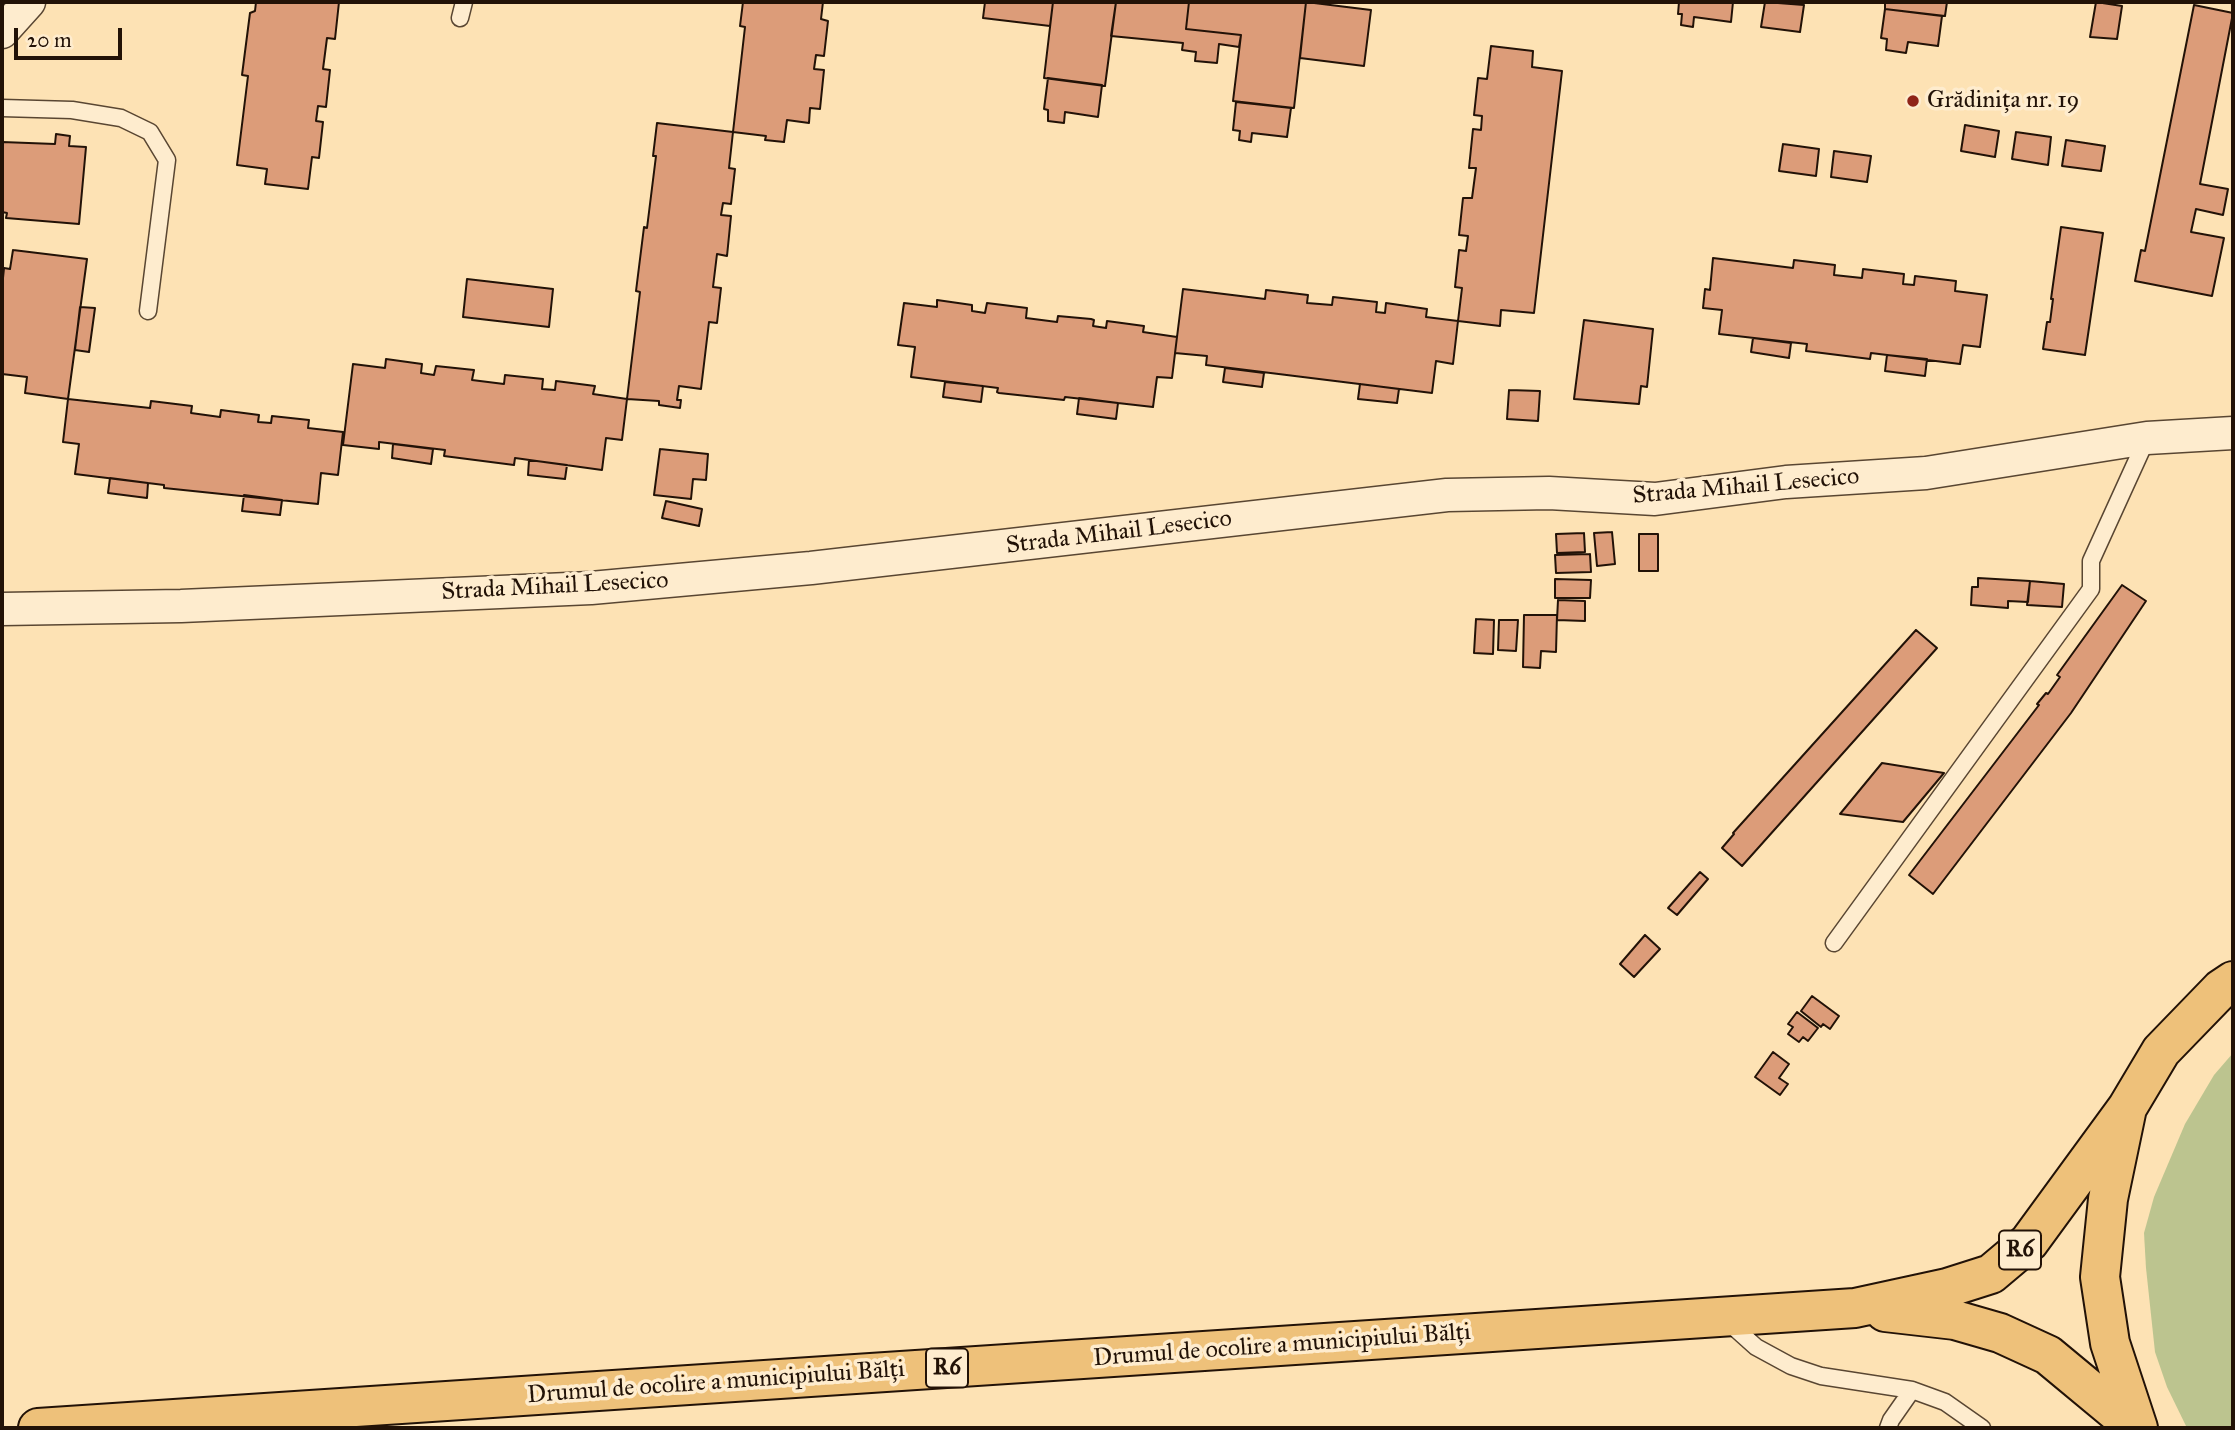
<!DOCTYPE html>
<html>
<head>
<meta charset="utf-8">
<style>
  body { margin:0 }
  #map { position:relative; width:2235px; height:1430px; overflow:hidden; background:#fde2b4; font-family:"IM FELL Great Primer",serif }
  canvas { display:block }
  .frame { position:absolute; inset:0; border:4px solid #221207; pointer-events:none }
  .scale { position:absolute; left:14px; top:28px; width:108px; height:32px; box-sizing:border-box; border:4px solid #221207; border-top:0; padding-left:9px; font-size:21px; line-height:24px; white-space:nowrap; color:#221207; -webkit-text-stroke:5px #feecce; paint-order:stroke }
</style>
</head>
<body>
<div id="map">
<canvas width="2235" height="1430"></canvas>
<div class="frame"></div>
<div class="scale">20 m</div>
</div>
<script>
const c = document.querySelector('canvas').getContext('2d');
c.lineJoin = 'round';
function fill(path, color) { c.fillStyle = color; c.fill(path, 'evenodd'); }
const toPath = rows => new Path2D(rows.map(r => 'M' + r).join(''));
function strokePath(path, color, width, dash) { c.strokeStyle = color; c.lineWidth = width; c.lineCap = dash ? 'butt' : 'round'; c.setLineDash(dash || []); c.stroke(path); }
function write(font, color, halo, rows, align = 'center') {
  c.font = font + ' "IM FELL Great Primer",serif'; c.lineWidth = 7; c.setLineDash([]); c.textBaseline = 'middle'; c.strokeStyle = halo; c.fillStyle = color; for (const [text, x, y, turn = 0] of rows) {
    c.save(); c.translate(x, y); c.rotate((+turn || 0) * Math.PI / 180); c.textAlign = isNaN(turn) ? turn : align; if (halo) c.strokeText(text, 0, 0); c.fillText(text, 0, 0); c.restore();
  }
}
const green = toPath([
  [2233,1053,2233,1428,2187,1428,2167,1387,2155,1352,2146,1268,2144,1233,2154,1197,2185,1124,2214,1075]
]);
const building = toPath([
  [256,2,339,2,335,39,327,38,323,69,330,70,326,107,318,106,316,121,323,122,319,158,312,157,308,189,265,184,267,169,237,165,248,76,242,75,250,13,255,11,256,2],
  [743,2,823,2,821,19,828,21,824,56,816,55,814,69,824,70,820,109,810,108,809,123,787,120,784,142,765,140,766,136,733,132,745,27,740,26,743,2],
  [985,2,1053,2,1050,26,983,18,985,2],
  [1053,2,1116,2,1105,86,1044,78,1053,2],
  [1116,2,1189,2,1186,29,1241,35,1239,47,1219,44,1217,63,1195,61,1196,52,1182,50,1183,43,1111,36,1116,2],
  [1189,2,1306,2,1294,108,1233,101,1241,35,1186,29,1189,2],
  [1306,2,1371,10,1364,66,1300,58,1306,2],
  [1679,2,1733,2,1731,22,1694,17,1693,27,1681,25,1682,14,1678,14,1679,2],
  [1765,2,1804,5,1800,32,1761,27,1765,2],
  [1885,2,1947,2,1945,16,1885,9,1885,2],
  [2096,2,2122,6,2117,39,2090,37,2096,2],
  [2194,5,2233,13,2200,184,2228,189,2223,215,2196,209,2191,232,2224,238,2212,296,2135,281,2141,250,2145,251,2194,5],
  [1885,9,1942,16,1938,46,1908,42,1906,53,1886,50,1887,39,1881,38,1885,9],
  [1491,46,1533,51,1532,67,1562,71,1534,313,1501,310,1500,326,1458,321,1462,288,1455,287,1459,250,1466,251,1468,236,1459,235,1463,198,1472,198,1476,168,1469,168,1473,129,1481,130,1482,116,1474,115,1478,78,1487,79,1491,46],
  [1048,78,1102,85,1098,117,1065,112,1064,123,1048,121,1048,110,1044,109,1048,78],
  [1236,102,1291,108,1287,137,1252,133,1251,142,1239,140,1240,131,1233,130,1236,102],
  [657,123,733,132,729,168,735,169,731,204,723,203,721,215,731,216,727,256,717,254,713,287,721,288,717,323,709,322,701,389,679,386,677,400,681,400,680,408,659,405,659,401,627,399,640,292,636,291,644,227,647,228,656,156,653,156,657,123],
  [1965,125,1999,131,1995,157,1961,151,1965,125],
  [2016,132,2051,137,2048,165,2012,159,2016,132],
  [56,134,70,136,69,146,86,147,79,224,6,218,7,213,2,212,2,142,55,144,56,134],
  [2066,140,2105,146,2101,171,2062,166,2066,140],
  [1783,144,1819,149,1816,176,1779,171,1783,144],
  [1834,151,1871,156,1867,182,1831,177,1834,151],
  [2061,227,2103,233,2085,355,2043,349,2047,322,2050,322,2053,299,2051,299,2061,227],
  [13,250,87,259,68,399,25,393,27,377,2,374,2,288,4,268,10,269,13,250],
  [1713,258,1793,268,1794,260,1835,265,1834,275,1862,278,1863,269,1904,274,1903,284,1914,285,1915,276,1956,281,1955,291,1987,295,1980,347,1963,345,1960,364,1871,353,1870,359,1806,351,1807,344,1719,334,1722,310,1703,308,1705,289,1710,290,1713,258],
  [467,279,553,289,549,327,463,317,467,279],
  [1183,289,1265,299,1266,290,1308,295,1307,303,1332,305,1333,297,1377,302,1376,312,1385,313,1386,303,1427,309,1426,317,1458,321,1453,364,1436,361,1432,393,1206,365,1207,356,1175,353,1183,289],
  [937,300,972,305,972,311,985,313,987,303,1027,308,1026,318,1057,322,1058,316,1091,319,1094,320,1093,326,1106,328,1107,321,1144,326,1143,332,1177,337,1172,378,1157,377,1153,407,1065,397,1064,400,999,393,997,392,998,388,911,377,915,347,898,345,904,303,937,307,937,300],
  [80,307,95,308,89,352,75,350,80,307],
  [1584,320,1653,329,1647,387,1641,386,1639,404,1574,399,1584,320],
  [1753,338,1791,343,1789,358,1751,352,1753,338],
  [1887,355,1927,359,1925,376,1885,371,1887,355],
  [386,359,422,364,421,373,434,375,436,366,474,370,472,380,504,384,505,375,543,379,542,389,555,390,556,381,595,386,593,394,627,399,622,440,606,438,602,470,515,458,514,465,444,456,445,450,379,442,379,449,343,445,353,364,385,368,386,359],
  [1225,368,1264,373,1262,387,1223,382,1225,368],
  [945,382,983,386,981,402,943,397,945,382],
  [1360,384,1399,389,1397,403,1358,399,1360,384],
  [1509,390,1540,391,1538,421,1507,419,1509,390],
  [1079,398,1118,403,1116,419,1077,414,1079,398],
  [68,399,150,408,151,401,192,406,191,413,220,417,221,410,259,415,258,422,271,423,272,416,309,420,308,428,343,432,338,475,321,473,318,504,164,488,164,485,75,474,79,444,63,442,68,399],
  [393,444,433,449,431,464,392,458,393,444],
  [660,449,708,454,706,480,693,479,691,499,654,495,660,449],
  [529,460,567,465,565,479,528,475,529,460],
  [110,478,148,483,147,498,108,493,110,478],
  [244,495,282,500,280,515,242,511,244,495],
  [666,501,702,509,699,526,662,518,666,501],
  [1612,532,1615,564,1597,566,1594,533,1612,532],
  [1584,533,1585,552,1557,553,1556,534,1584,533],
  [1639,534,1658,534,1658,571,1639,571,1639,534],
  [1590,554,1591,572,1556,573,1555,555,1590,554],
  [1978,578,2030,581,2028,602,2008,601,2008,608,1971,605,1972,587,1978,587,1978,578],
  [1555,579,1591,580,1590,598,1555,598,1555,579],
  [2030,581,2064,584,2062,607,2027,605,2030,581],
  [2122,585,2146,601,2071,713,1933,894,1909,875,2039,705,2037,704,2046,693,2048,694,2060,677,2057,675,2122,585],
  [1558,600,1585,601,1585,621,1557,620,1558,600],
  [1524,615,1557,615,1556,652,1541,651,1540,668,1523,667,1524,615],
  [1476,619,1494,620,1493,654,1474,653,1476,619],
  [1499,620,1518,620,1516,651,1498,650,1499,620],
  [1916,630,1937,648,1742,866,1722,848,1734,834,1733,833,1916,630],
  [1882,763,1944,773,1903,822,1840,814,1882,763],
  [1700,872,1708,879,1677,915,1668,908,1700,872],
  [1645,935,1660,949,1634,977,1620,964,1645,935],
  [1812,996,1839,1016,1830,1029,1823,1024,1821,1027,1801,1011,1812,996],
  [1797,1012,1818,1028,1808,1041,1803,1037,1799,1042,1788,1034,1793,1027,1788,1024,1797,1012],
  [1773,1052,1789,1064,1779,1078,1788,1084,1780,1095,1755,1077,1773,1052]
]);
const lane = toPath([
  [460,18,464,2],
  [2,108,72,110,121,118,150,132,167,160,148,311],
  [1834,943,2091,589,2091,561,2147,438],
  [1727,1321,1756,1347,1791,1366,1821,1376,1912,1390,1945,1402,1982,1428],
  [1888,1428,1891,1420,1912,1390]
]);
const street = toPath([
  [2,32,29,2],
  [2,609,181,606,591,588,811,568,1447,495,1549,493,1655,499,1786,482,1926,473,2147,438,2233,433]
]);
const highway = toPath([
  [1885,1312,1955,1320,2000,1333,2048,1355,2136,1428],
  [38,1428,1855,1308,1947,1288,1991,1274,2029,1242,2127,1108],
  [2138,1428,2110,1343,2100,1277,2108,1199,2127,1108,2161,1051,2221,989,2233,981]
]);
const markers = [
  [1913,101,7,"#8f2418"]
];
const shields = [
  [2020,1250,42],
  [947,1368,42]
];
const shieldNames = [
  ["R6",2020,1250],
  ["R6",947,1368]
];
const poiNames = [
  ["Grădinița nr. 19",1927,101]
];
const streetNames = [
  ["Strada Mihail Lesecico",1746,487,-5],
  ["Strada Mihail Lesecico",1119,533,-7],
  ["Strada Mihail Lesecico",555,587,-3],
  ["Drumul de ocolire a municipiului Bălți",1282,1346,-4],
  ["Drumul de ocolire a municipiului Bălți",716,1383,-4]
];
fill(green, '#bcc48f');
fill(building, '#dc9c79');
strokePath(building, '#221207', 2);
strokePath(lane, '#594632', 19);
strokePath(street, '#594632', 35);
strokePath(highway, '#221207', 42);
strokePath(lane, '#feecce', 16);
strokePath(street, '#feecce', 32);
strokePath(highway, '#eec17a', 38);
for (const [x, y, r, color] of markers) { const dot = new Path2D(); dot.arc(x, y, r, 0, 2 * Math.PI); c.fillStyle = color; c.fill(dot); strokePath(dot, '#feecce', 2.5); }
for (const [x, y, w] of shields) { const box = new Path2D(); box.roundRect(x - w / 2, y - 19.5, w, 39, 5); c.fillStyle = '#feecce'; c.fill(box); strokePath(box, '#221207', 2); }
write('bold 23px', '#221207', null, shieldNames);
write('24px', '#221207', '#feecce', poiNames, 'left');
write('24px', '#221207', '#feecce', streetNames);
</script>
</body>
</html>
